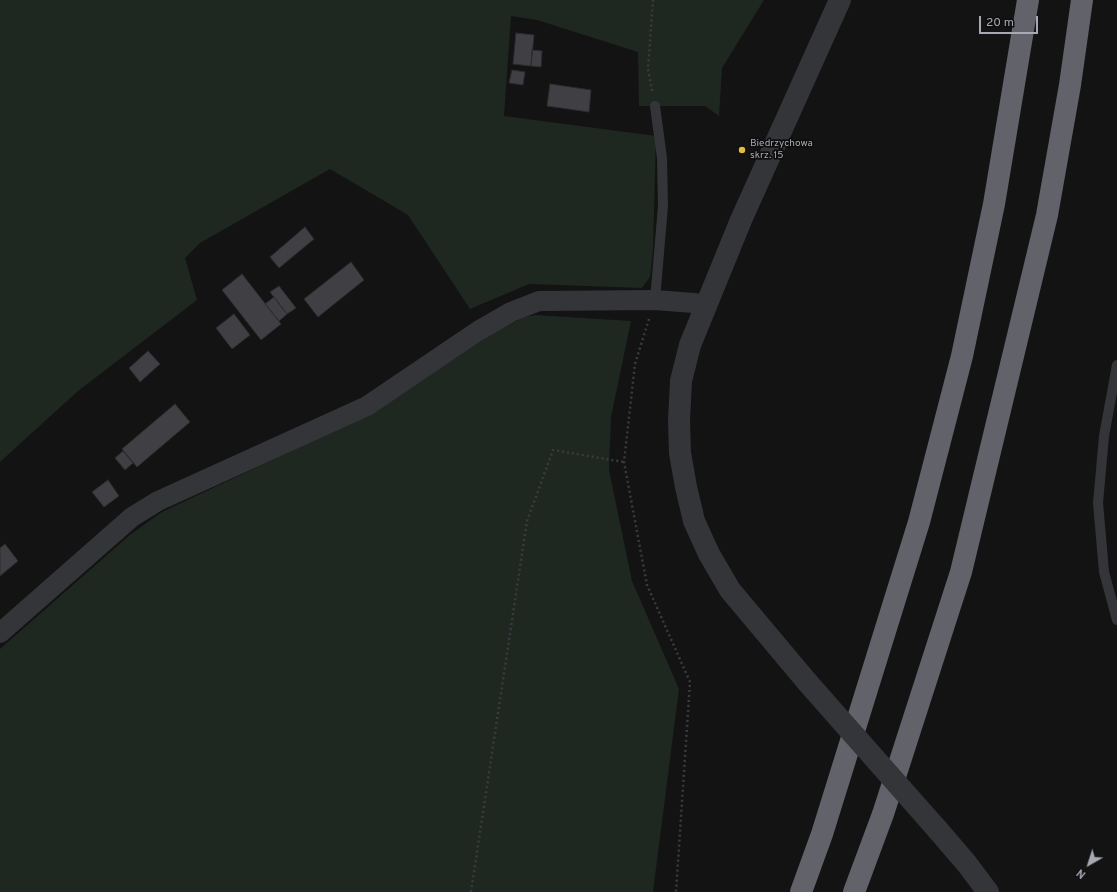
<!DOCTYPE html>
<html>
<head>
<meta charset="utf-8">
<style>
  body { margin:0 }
  #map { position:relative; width:1117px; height:892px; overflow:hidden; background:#131314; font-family:Overpass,sans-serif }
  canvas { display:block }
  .north { position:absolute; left:1069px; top:844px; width:40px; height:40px; -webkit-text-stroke:3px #0e0e0f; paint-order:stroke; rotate:219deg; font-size:11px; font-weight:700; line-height:16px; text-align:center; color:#a6a8b4 }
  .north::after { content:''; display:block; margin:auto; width:14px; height:18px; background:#a6a8b4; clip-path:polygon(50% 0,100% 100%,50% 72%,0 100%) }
  .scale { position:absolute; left:979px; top:16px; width:59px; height:18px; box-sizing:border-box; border:2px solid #a6a8b4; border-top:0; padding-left:5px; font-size:12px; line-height:14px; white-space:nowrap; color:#a6a8b4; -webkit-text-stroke:3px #0e0e0f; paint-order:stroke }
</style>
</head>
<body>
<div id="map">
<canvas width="1117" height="892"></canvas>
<div class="north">N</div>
<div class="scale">20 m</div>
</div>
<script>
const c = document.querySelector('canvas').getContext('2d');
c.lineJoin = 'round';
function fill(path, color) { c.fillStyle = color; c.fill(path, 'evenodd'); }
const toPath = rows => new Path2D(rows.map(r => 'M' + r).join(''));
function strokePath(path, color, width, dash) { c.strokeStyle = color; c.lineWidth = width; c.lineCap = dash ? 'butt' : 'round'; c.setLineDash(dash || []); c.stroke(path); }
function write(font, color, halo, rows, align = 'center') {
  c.font = font + ' Overpass,sans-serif'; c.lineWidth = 3.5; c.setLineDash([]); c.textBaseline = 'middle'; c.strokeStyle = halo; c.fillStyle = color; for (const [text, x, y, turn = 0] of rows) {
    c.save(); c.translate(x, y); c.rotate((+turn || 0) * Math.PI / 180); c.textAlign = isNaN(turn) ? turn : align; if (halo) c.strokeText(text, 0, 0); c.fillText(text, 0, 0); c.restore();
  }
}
const green = toPath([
  [0,0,764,0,722,68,719,116,705,106,639,106,638,52,537,20,511,16,504,116,656,136,653,251,650,277,642,288,529,284,470,309,408,215,330,169,200,243,185,258,197,300,78,391,0,462],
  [535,315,631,321,611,417,609,470,632,581,679,689,653,892,0,892,0,649,131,534,162,512,376,411,496,331,525,317]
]);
const building = toPath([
  [516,33,534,35,531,66,513,64,516,33],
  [532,50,542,51,541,67,531,66,532,50],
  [512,70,525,72,523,85,509,83,512,70],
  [550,84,591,90,589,112,547,106,550,84],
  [305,227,314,239,279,268,270,257,305,227],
  [351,262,364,280,318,317,304,299,351,262],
  [242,274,281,324,261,340,222,290,242,274],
  [279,286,296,308,287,314,270,292,279,286],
  [274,297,287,314,279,321,265,304,274,297],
  [234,314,250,335,232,349,216,328,234,314],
  [148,351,160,364,140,382,129,368,148,351],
  [175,404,190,422,137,467,122,449,175,404],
  [123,451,133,463,125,470,115,458,123,451],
  [108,480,119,496,104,507,92,492,108,480],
  [5,544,18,561,0,576,0,548,5,544]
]);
const path = toPath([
  [652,91,648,69,653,0],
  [649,319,635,364,624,462,647,585,690,682,676,892],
  [471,892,527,521,553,450,624,462]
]);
const service = toPath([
  [655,300,663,206,662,158,655,106],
  [1117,365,1104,436,1098,503,1104,572,1117,620]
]);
const minor = toPath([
  [0,633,132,517,158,501,367,406,478,331,511,312,539,301,655,300,706,304]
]);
const tertiary = toPath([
  [808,683,730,590,709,554,694,521,686,487,680,453,679,421,681,381,690,345,741,220,840,0],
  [937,829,967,864,988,892]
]);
const motorway = toPath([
  [801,892,822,834,919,522,962,356,994,204,1028,0],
  [854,892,883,814,961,572,1047,215,1070,85,1082,0]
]);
const tertiaryBridge = toPath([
  [808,683,937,829]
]);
const markers = [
  [742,150,4,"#e3bc3c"]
];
const poiNames = [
  ["Biedrzychowa",750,144],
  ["skrz. 15",750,156]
];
fill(green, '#1f2721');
fill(building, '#404044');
strokePath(building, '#2d2d30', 1);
strokePath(path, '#3a3b40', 2.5, [2, 3]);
strokePath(service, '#343539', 10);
strokePath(minor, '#343539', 20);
strokePath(tertiary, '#343539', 22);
strokePath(motorway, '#61626a', 22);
strokePath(tertiaryBridge, '#343539', 22);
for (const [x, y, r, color] of markers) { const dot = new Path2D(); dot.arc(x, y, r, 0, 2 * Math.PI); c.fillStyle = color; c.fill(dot); strokePath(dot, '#0e0e0f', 1.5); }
write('10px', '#a6a8b4', '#0e0e0f', poiNames, 'left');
</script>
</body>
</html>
